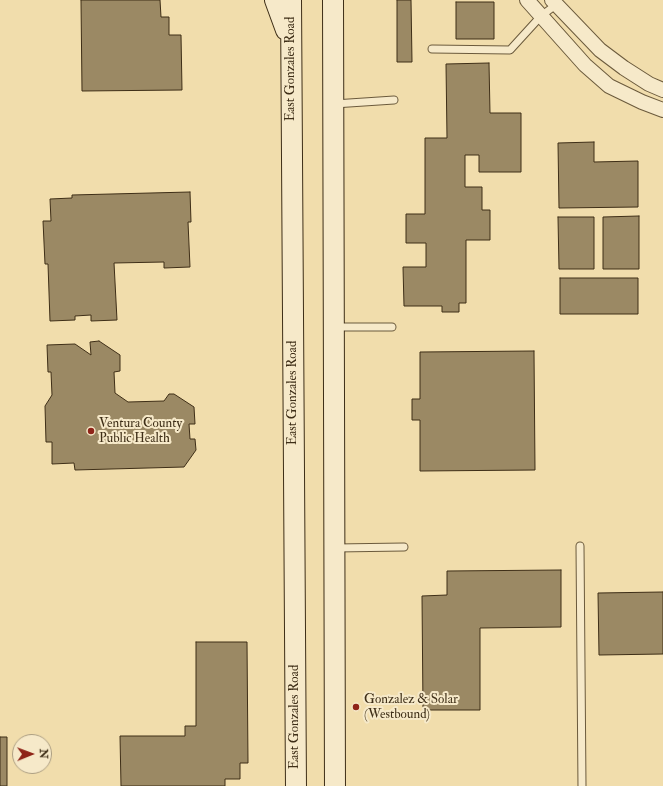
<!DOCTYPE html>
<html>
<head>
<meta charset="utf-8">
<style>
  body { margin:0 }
  #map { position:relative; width:663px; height:786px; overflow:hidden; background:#f1ddac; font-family:"IM FELL Double Pica",serif }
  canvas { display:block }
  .north { position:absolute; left:12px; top:734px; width:40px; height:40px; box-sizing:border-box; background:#f6e9c9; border:1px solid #ac9e82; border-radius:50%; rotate:89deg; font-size:11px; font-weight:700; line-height:16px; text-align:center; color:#3e2e17 }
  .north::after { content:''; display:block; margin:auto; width:14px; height:18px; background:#8f2418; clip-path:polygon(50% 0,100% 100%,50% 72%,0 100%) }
</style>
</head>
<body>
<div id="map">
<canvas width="663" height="786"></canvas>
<div class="north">N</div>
</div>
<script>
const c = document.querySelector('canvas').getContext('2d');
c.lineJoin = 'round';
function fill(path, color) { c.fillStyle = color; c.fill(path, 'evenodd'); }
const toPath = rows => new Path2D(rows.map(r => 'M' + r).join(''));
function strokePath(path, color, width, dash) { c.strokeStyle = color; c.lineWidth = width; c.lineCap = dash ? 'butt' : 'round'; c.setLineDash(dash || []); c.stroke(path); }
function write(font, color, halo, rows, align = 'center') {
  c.font = font + ' "IM FELL Double Pica",serif'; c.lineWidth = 4; c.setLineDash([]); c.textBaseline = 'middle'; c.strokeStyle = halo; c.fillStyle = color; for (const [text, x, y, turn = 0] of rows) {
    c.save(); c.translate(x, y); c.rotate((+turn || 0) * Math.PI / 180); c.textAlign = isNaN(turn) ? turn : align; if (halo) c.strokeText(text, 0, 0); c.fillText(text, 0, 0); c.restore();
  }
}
const building = toPath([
  [81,0,160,0,161,17,169,17,169,35,181,35,182,90,82,91,81,0],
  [397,0,411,0,412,62,397,62,397,0],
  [456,2,494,2,494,39,456,39,456,2],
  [489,63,490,113,521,113,521,172,479,172,479,155,465,155,465,187,482,187,482,210,490,210,490,240,466,240,466,303,459,303,459,312,442,312,442,306,404,306,403,267,426,267,426,243,406,243,406,214,425,214,425,138,447,138,446,64,489,63],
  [594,142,594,162,638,161,638,207,559,208,558,143,594,142],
  [190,192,191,222,188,222,190,267,164,268,164,262,114,263,117,320,91,321,91,315,75,316,75,320,50,321,48,264,45,264,43,221,51,221,50,199,72,198,72,195,190,192],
  [639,216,639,269,603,269,603,217,639,216],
  [558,217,594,217,594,269,559,269,558,217],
  [560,278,638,278,638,314,560,314,560,278],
  [99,341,120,355,120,371,114,372,115,393,128,402,164,401,169,394,174,394,194,407,195,424,189,424,190,439,195,439,196,450,184,467,75,470,74,463,52,464,52,442,46,442,45,406,52,395,51,372,48,372,47,345,75,344,91,355,90,342,99,341],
  [534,351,535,470,420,471,420,420,412,420,412,399,420,399,420,352,534,351],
  [561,570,561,627,480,628,480,710,423,710,422,596,447,595,447,571,561,570],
  [663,592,663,654,599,655,598,593,663,592],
  [196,642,247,642,248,763,240,763,240,779,225,779,225,786,121,786,120,736,185,736,185,726,196,726,196,642],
  [0,737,7,737,7,786,0,786,0,737]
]);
const service = toPath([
  [432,49,510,50,541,16,557,4],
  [334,104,394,100],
  [336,327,392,327],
  [580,546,582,786],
  [336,548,404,547]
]);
const minor = toPath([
  [527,0,585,65,609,86,642,102,663,110],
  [552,0,600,50,624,68,649,84,663,90]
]);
const secondary = toPath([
  [275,0,286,30],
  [291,0,296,786],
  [333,0,335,786]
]);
const markers = [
  [91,431,4,"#8f2418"],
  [356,707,4,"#8f2418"]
];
const streetNames = [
  ["East Gonzales Road",291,69,-90],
  ["East Gonzales Road",293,393,-90],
  ["East Gonzales Road",295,717,-90]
];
const poiNames = [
  ["Ventura County",99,424],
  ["Public Health",99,439],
  ["Gonzalez & Solar",364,700],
  ["(Westbound)",364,715]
];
fill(building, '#9b8964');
strokePath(building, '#3e2e17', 1);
strokePath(service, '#6b5a3c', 9);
strokePath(minor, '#6b5a3c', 16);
strokePath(secondary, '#3e2e17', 22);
strokePath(service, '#f6e9c9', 7);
strokePath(minor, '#f6e9c9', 14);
strokePath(secondary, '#f6e9c9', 20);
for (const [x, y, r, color] of markers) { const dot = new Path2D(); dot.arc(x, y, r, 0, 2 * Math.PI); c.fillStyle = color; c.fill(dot); strokePath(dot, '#f6e9c9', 1.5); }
write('13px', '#3e2e17', '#f6e9c9', streetNames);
write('13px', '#3e2e17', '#f6e9c9', poiNames, 'left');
</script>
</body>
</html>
